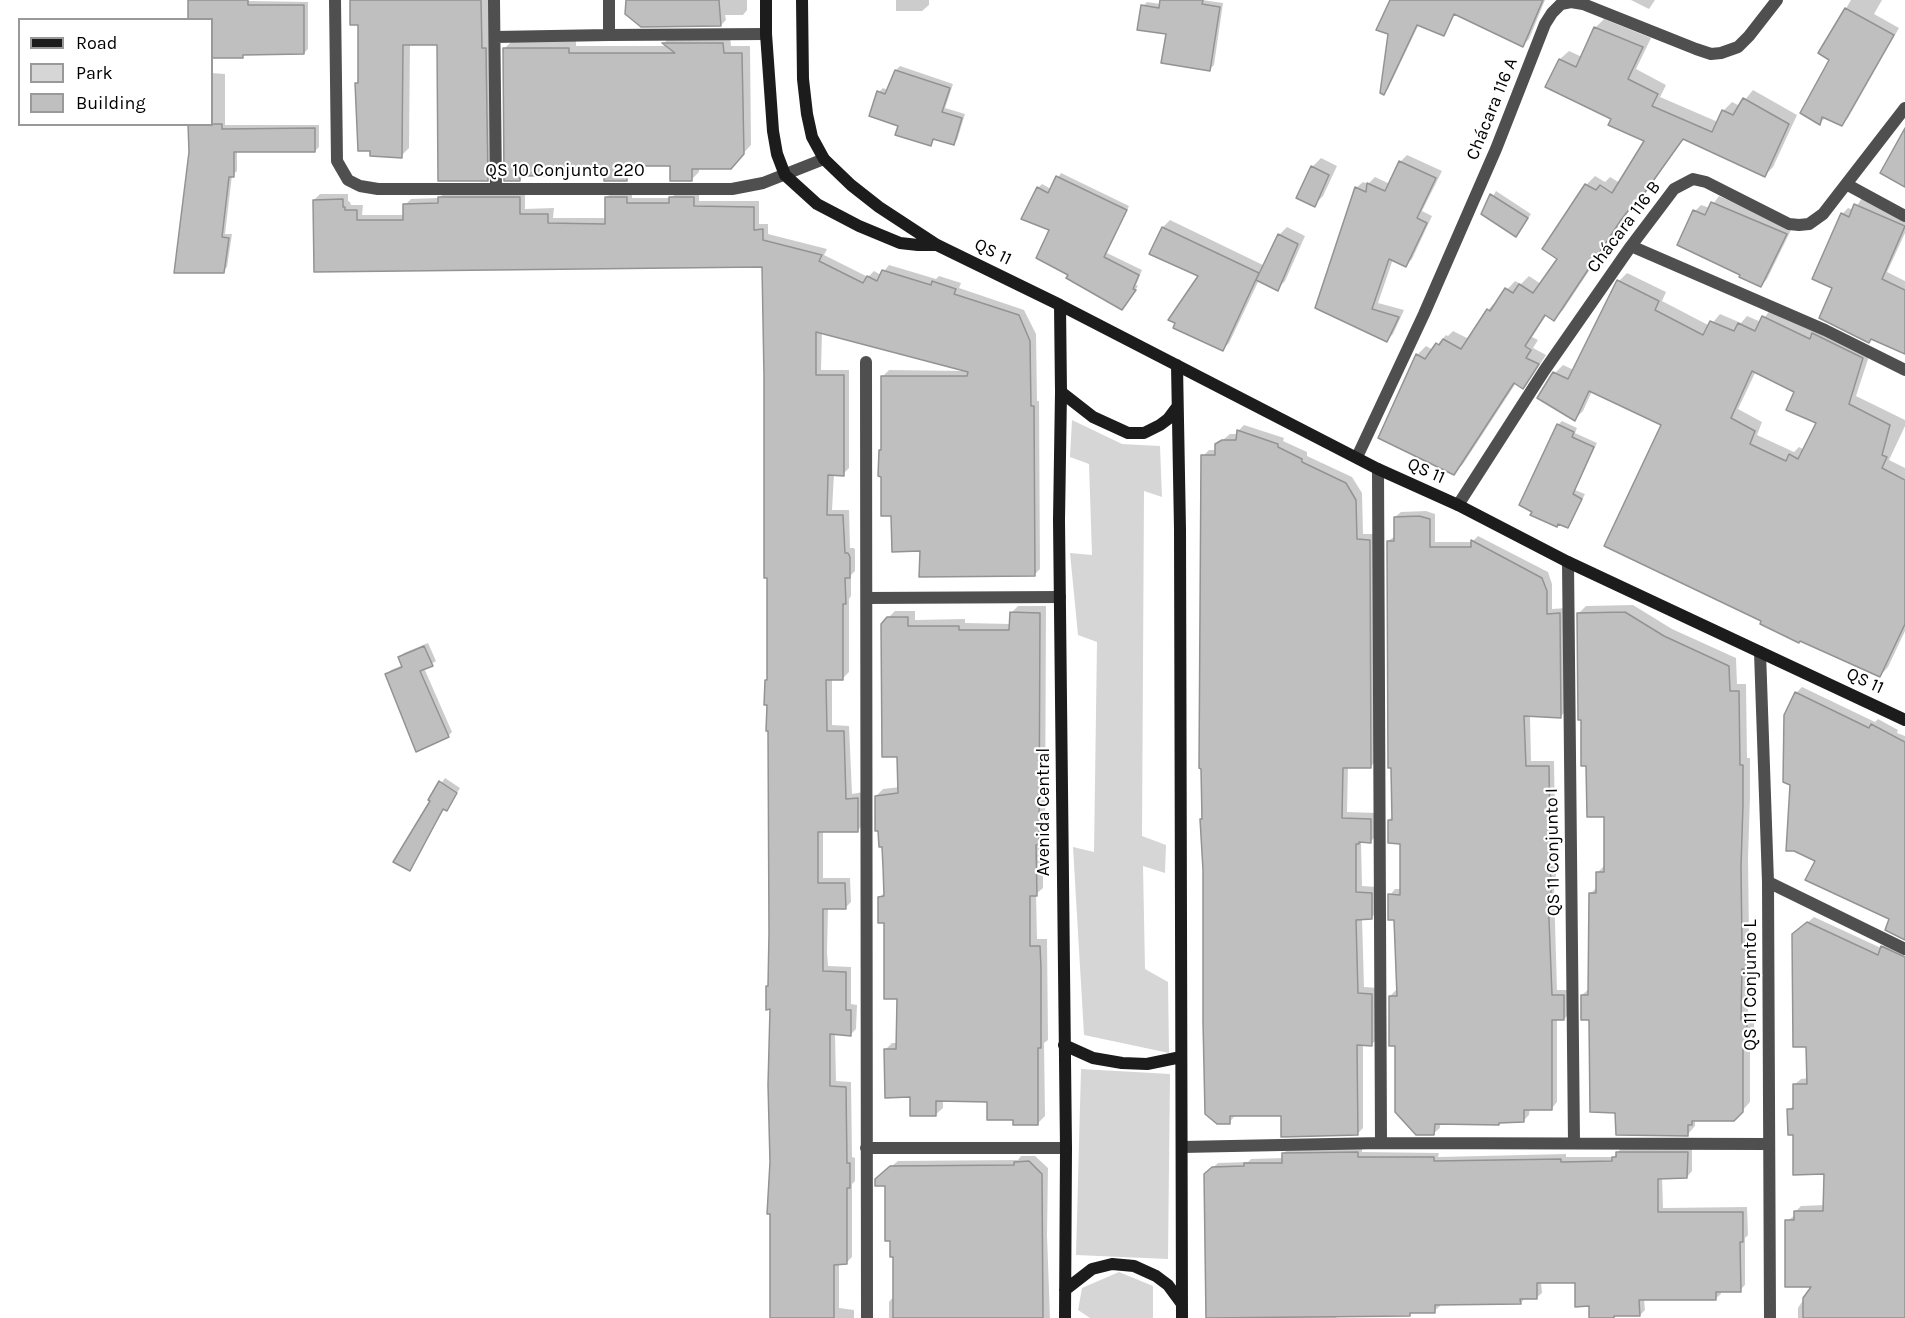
<!DOCTYPE html>
<html>
<head>
<meta charset="utf-8">
<style>
  body { margin:0 }
  #map { position:relative; width:1905px; height:1318px; overflow:hidden; background:#fff; font-family:Karla,sans-serif }
  canvas { display:block }
  .legend { position:absolute; left:18px; top:18px; width:195px; height:108px; box-sizing:border-box; background:#fff; border:2px solid #999; margin:0; padding:8px 10px; list-style:none; font-size:18px; color:#000 }
  .legend li { display:flex; align-items:center; gap:12px; height:30px }
  .legend b { width:30px; border:2px solid #999 }
</style>
</head>
<body>
<div id="map">
<canvas width="1905" height="1318"></canvas>
<ul class="legend">
<li><b style="height:8px;background:#1c1c1c"></b>Road</li>
<li><b style="height:16px;background:#d6d6d6"></b>Park</li>
<li><b style="height:16px;background:#bfbfbf"></b>Building</li>
</ul>
</div>
<script>
const c = document.querySelector('canvas').getContext('2d');
c.lineJoin = 'round';
function fill(path, color) { c.fillStyle = color; c.fill(path, 'evenodd'); }
const toPath = rows => new Path2D(rows.map(r => 'M' + r).join(''));
function strokePath(path, color, width, dash) { c.strokeStyle = color; c.lineWidth = width; c.lineCap = dash ? 'butt' : 'round'; c.setLineDash(dash || []); c.stroke(path); }
function write(font, color, halo, rows, align = 'center') {
  c.font = font + ' Karla,sans-serif'; c.lineWidth = 4.5; c.setLineDash([]); c.textBaseline = 'middle'; c.strokeStyle = halo; c.fillStyle = color; for (const [text, x, y, turn = 0] of rows) {
    c.save(); c.translate(x, y); c.rotate((+turn || 0) * Math.PI / 180); c.textAlign = isNaN(turn) ? turn : align; if (halo) c.strokeText(text, 0, 0); c.fillText(text, 0, 0); c.restore();
  }
}
const green = toPath([
  [1072,420,1122,444,1160,446,1162,497,1144,491,1142,836,1166,845,1165,873,1143,866,1145,969,1168,982,1169,1053,1084,1035,1073,847,1094,852,1097,642,1078,635,1070,553,1092,555,1089,464,1070,457],
  [1081,1069,1170,1074,1168,1259,1076,1255],
  [1119,1272,1153,1286,1153,1318,1090,1318,1078,1310,1082,1288]
]);
const shadow = toPath([
  [189,0,308,2,308,49,304,53,246,53,242,56,212,56,212,20],
  [351,0,489,0,495,171,487,179,439,43,410,43,409,148,401,156,357,84,360,81,360,23],
  [627,0,754,0,747,0,747,10,743,15,725,15,726,20,721,25],
  [896,0,929,0,929,5,922,11,896,11],
  [1162,0,1202,0,1223,3,1214,65,1210,69,1143,6,1147,2,1161,4],
  [1392,0,1545,0,1529,39,1523,45,1455,13,1443,34,1419,24,1388,89,1384,93],
  [1631,0,1655,0,1649,9],
  [1851,0,1882,0,1874,14,1899,28,1848,118,1842,125,1826,117,1820,123,1831,59,1820,53],
  [1604,19,1651,38,1636,69,1666,85,1660,97,1718,122,1723,111,1732,102,1740,106,1753,90,1797,115,1773,167,1764,176,1684,138,1642,198,1630,209,1563,310,1554,319,1547,314,1532,337,1538,340,1533,348,1546,355,1531,378,1522,387,1516,383,1463,464,1454,473,1380,437,1418,354,1426,346,1433,350,1446,335,1448,336,1453,331,1469,339,1488,310,1515,281,1521,284,1529,276,1541,284,1559,259,1586,185,1595,176,1605,182,1610,177,1620,183,1647,140,1613,118,1547,86,1560,59,1569,51,1582,57,1595,28],
  [730,35,731,46,750,46,751,145,738,159,699,168,699,172,692,179,672,164,634,164,634,172,627,179,606,174,524,175,520,179,504,49,512,41,576,41,576,46,669,46,664,43,671,36],
  [900,66,953,84,945,108,965,114,957,140,953,144,935,138,931,145,900,125,879,92,883,88,888,90,896,70],
  [212,73,225,74,225,125,319,125,319,147,315,151,237,150,237,171,232,175,225,234,232,234,227,267,223,271,190,152,212,124],
  [1407,155,1442,171,1422,211,1432,216,1412,259,1406,265,1393,259,1378,303,1404,310,1393,334,1387,340,1317,307,1356,188,1363,182,1368,184,1375,177,1390,184,1400,162],
  [1321,158,1337,166,1323,196,1314,205,1312,167],
  [1061,173,1129,206,1107,253,1142,270,1136,285,1138,286,1126,304,1070,274,1051,229,1038,188,1042,184,1051,189],
  [1496,191,1531,214,1520,231,1483,213],
  [445,192,525,192,525,209,554,208,553,218,607,218,606,198,612,192,632,192,632,198,671,198,677,192,699,192,699,201,759,201,759,224,768,224,768,234,827,249,824,255,868,277,874,271,881,275,889,265,936,279,939,276,961,283,959,288,1024,310,1036,334,1037,401,1039,401,1040,569,1034,575,921,550,893,514,880,450,882,448,883,376,889,370,967,371,822,332,821,370,849,370,849,468,843,474,834,474,832,510,849,510,850,548,854,548,855,550,855,571,851,575,851,596,849,599,849,672,843,678,832,678,832,725,849,726,852,794,863,792,864,824,858,830,823,830,823,878,850,878,851,902,845,908,828,908,827,952,828,966,851,967,851,1004,857,1005,856,1029,850,1035,835,1033,836,1081,851,1082,852,1157,855,1158,855,1181,852,1184,852,1257,846,1263,839,1263,839,1308,854,1310,854,1318,772,1318,771,1008,769,985,770,729,766,681,769,678,763,265,384,270,314,200,320,194,348,194,348,201,350,202,351,205,363,205,362,215,405,215,405,205,411,199,439,198],
  [1719,196,1792,228,1767,279,1761,286,1742,274,1695,211,1701,205,1710,208],
  [1862,198,1905,217,1905,233,1887,272,1905,281,1905,353,1834,287,1842,214,1848,208,1854,210],
  [1170,220,1265,266,1279,235,1287,227,1305,236,1285,281,1277,289,1259,280,1229,343,1222,350,1200,275,1151,253,1163,227],
  [1627,273,1666,292,1662,301,1710,326,1720,314,1741,323,1747,316,1761,322,1771,309,1871,350,1856,396,1905,420,1905,426,1889,460,1905,468,1905,631,1888,667,1880,676,1763,620,1663,424,1592,391,1583,411,1575,419,1555,373,1563,365,1574,370,1619,281],
  [1756,371,1796,391,1819,422,1805,450,1799,447,1794,452,1757,435,1762,422,1738,409],
  [1562,421,1577,428,1575,433,1597,443,1575,490,1585,494,1571,523,1567,527,1558,425],
  [1244,425,1284,438,1283,441,1307,452,1307,456,1352,477,1362,493,1363,534,1376,534,1377,760,1370,767,1348,767,1347,812,1377,813,1377,835,1371,841,1361,841,1362,886,1377,887,1377,912,1371,918,1362,918,1364,987,1378,988,1378,1038,1372,1044,1363,1044,1363,1128,1357,1134,1283,1115,1236,1114,1229,1123,1203,818,1203,456,1209,450,1217,450,1217,445,1230,434,1238,434,1238,431],
  [1426,511,1435,514,1435,542,1472,542,1478,536,1548,572,1552,584,1552,609,1566,608,1567,710,1561,716,1530,715,1531,761,1554,761,1556,886,1554,889,1557,990,1569,990,1570,1013,1564,1019,1557,1019,1557,1102,1552,1108,1530,1108,1529,1115,1523,1121,1440,1123,1440,1128,1434,1133,1396,1045,1390,996,1396,990,1398,991,1396,918,1390,895,1395,889,1401,889,1401,842,1389,820,1393,816,1388,541,1395,536,1395,517,1401,512],
  [1633,605,1672,629,1736,658,1737,684,1746,684,1747,758,1750,758,1750,797,1748,858,1749,937,1753,937,1753,960,1749,965,1748,1013,1754,1013,1754,1037,1750,1041,1750,1102,1734,1120,1695,1120,1695,1126,1688,1134,1590,1018,1582,995,1590,988,1590,894,1597,887,1597,873,1605,865,1605,815,1587,764,1578,614,1586,606],
  [1018,606,1046,606,1045,836,1043,839,1043,888,1036,894,1037,939,1047,939,1048,1040,1044,1043,1045,1116,1038,1123,1014,1118,989,1101,943,1100,943,1108,935,1115,912,1095,885,1050,892,1043,898,1043,899,997,880,897,885,892,885,867,876,796,883,789,900,787,888,618,895,611,915,611,915,620,965,619,965,623,1011,624,1011,613],
  [428,643,436,661,424,668,452,732,448,736,387,674,391,670,403,665,400,657,404,653],
  [1802,687,1875,722,1878,719,1898,730,1897,733,1905,736,1905,938,1890,918,1817,860,1796,693],
  [445,778,460,788,450,805,445,808,409,870,432,800,430,799],
  [1814,917,1881,948,1888,941,1905,949,1905,1318,1798,1318,1798,1308,1813,1285,1787,1221,1795,1215,1795,1212,1801,1206,1825,1205,1826,1172,1795,1134,1789,1110,1795,1104,1794,1085,1801,1079,1808,1078,1800,929],
  [1362,1147,1362,1152,1439,1153,1438,1157,1566,1154,1566,1157,1614,1157,1622,1147,1692,1148,1692,1171,1687,1177,1662,1177,1663,1208,1747,1207,1748,1235,1745,1238,1745,1285,1740,1290,1720,1291,1721,1294,1715,1299,1644,1299,1645,1310,1640,1315,1618,1314,1614,1318,1590,1318,1590,1305,1576,1282,1541,1282,1542,1293,1536,1298,1525,1298,1521,1303,1440,1303,1440,1306,1434,1311,1412,1312,1409,1314,1338,1316,1336,1318,1207,1318,1205,1175,1218,1163,1248,1162,1251,1159,1283,1158,1283,1154,1288,1149],
  [1021,1156,1035,1156,1048,1168,1047,1235,1050,1318,889,1318,889,1302,894,1296,895,1255,887,1184,883,1173,898,1161,1018,1160]
]);
const building = toPath([
  [188,0,248,0,248,5,304,5,304,54,243,55,243,58,212,58,212,20,188,20,188,0],
  [350,0,481,0,482,48,486,48,488,181,438,181,437,45,403,45,402,158,370,156,370,151,358,151,355,83,358,83,358,25,350,25,350,0],
  [626,0,719,0,721,26,641,27,625,14,626,0],
  [1160,0,1203,0,1202,4,1220,7,1210,71,1161,63,1166,34,1137,30,1141,5,1159,8,1160,0],
  [1390,0,1543,0,1523,47,1454,14,1444,36,1417,25,1384,95,1380,93,1388,34,1376,30,1390,0],
  [1845,8,1894,35,1842,126,1822,117,1820,125,1800,113,1829,60,1818,53,1845,8],
  [1594,27,1643,47,1628,79,1658,94,1652,106,1712,132,1722,110,1733,115,1743,98,1789,124,1765,177,1683,139,1633,209,1631,207,1621,220,1554,321,1545,315,1525,346,1531,350,1526,358,1539,364,1523,389,1514,383,1454,475,1378,438,1416,354,1425,359,1436,343,1439,345,1443,339,1461,349,1487,309,1490,311,1505,288,1513,293,1519,284,1533,293,1557,259,1542,249,1585,184,1596,190,1600,185,1612,193,1644,141,1608,125,1611,119,1545,87,1559,59,1576,67,1594,27],
  [662,43,723,43,724,53,742,53,744,154,731,169,692,169,692,181,670,181,670,166,627,166,627,181,604,181,604,175,520,176,520,181,504,181,503,48,569,48,569,53,675,53,662,43],
  [895,70,950,88,942,112,962,118,954,145,933,139,931,146,895,135,898,126,869,116,877,91,885,94,895,70],
  [188,124,222,124,222,129,315,128,315,152,234,152,234,177,229,177,222,237,229,238,224,273,174,273,189,152,188,124],
  [1905,128,1905,187,1880,173,1905,128],
  [1399,161,1436,178,1417,218,1427,223,1406,267,1389,259,1372,309,1399,317,1387,342,1315,308,1355,187,1366,192,1367,183,1385,191,1399,161],
  [1311,166,1329,175,1315,207,1296,198,1311,166],
  [1056,176,1127,210,1104,257,1139,275,1133,289,1136,290,1122,310,1066,278,1068,275,1036,258,1049,230,1021,219,1037,187,1048,193,1056,176],
  [1490,194,1528,218,1516,237,1481,214,1490,194],
  [438,197,520,197,520,214,548,214,548,223,605,224,605,197,627,197,627,203,669,203,669,197,694,197,694,206,754,207,754,230,763,229,763,240,822,255,819,261,863,283,867,276,877,281,882,270,931,285,932,281,956,289,954,294,1019,315,1030,341,1031,406,1034,406,1035,576,919,577,920,551,892,552,891,516,881,516,881,477,878,476,879,450,881,450,881,376,967,376,968,372,816,332,816,375,844,375,844,476,828,475,827,515,843,515,845,553,848,553,850,557,850,578,845,578,846,604,843,604,843,680,826,680,827,731,844,731,846,799,858,798,858,832,818,832,818,883,845,883,846,909,823,909,823,971,846,972,846,1010,851,1010,851,1036,830,1034,830,1086,846,1087,847,1163,850,1163,850,1188,847,1188,847,1264,834,1265,834,1318,770,1318,770,1214,767,1214,770,1162,768,1085,770,1009,766,1010,766,986,768,986,769,933,768,731,766,731,767,705,764,705,765,680,767,680,767,578,764,578,764,376,762,267,314,272,313,200,343,199,343,207,345,207,345,210,357,210,357,220,403,220,403,204,438,203,438,197],
  [1711,202,1787,234,1761,287,1739,277,1740,275,1677,245,1693,210,1705,215,1711,202],
  [1854,204,1905,226,1882,279,1905,290,1905,354,1871,339,1869,343,1819,318,1832,288,1812,279,1841,213,1849,217,1854,204],
  [1162,227,1259,273,1223,351,1173,328,1175,323,1168,320,1198,276,1149,254,1162,227],
  [1278,234,1298,244,1278,291,1256,280,1278,234],
  [1617,280,1659,301,1655,310,1703,335,1710,321,1734,331,1738,323,1755,331,1762,316,1810,339,1812,333,1863,358,1849,404,1890,425,1882,455,1887,457,1882,468,1905,480,1905,624,1880,677,1800,641,1799,643,1760,624,1761,621,1604,546,1661,425,1589,391,1575,421,1537,398,1553,372,1568,379,1617,280],
  [1752,371,1794,392,1786,410,1816,423,1798,459,1789,454,1786,461,1750,444,1755,431,1731,418,1752,371],
  [1557,424,1574,432,1572,437,1594,447,1573,494,1582,499,1568,528,1558,524,1557,527,1530,515,1532,512,1519,505,1557,424],
  [1237,430,1278,444,1278,447,1302,459,1302,462,1346,483,1356,500,1357,539,1370,540,1371,768,1343,768,1342,818,1371,819,1371,843,1359,842,1359,844,1356,844,1356,892,1372,893,1372,919,1356,920,1358,993,1372,994,1372,1046,1357,1045,1358,1135,1281,1137,1281,1116,1230,1116,1230,1124,1217,1124,1205,1114,1203,1022,1203,870,1200,819,1202,819,1201,769,1199,768,1201,455,1215,455,1215,444,1222,440,1236,440,1237,430],
  [1419,516,1430,519,1430,547,1471,547,1471,540,1542,578,1547,591,1547,614,1560,613,1561,718,1524,716,1526,766,1549,766,1551,894,1548,894,1552,995,1564,995,1564,1020,1552,1020,1552,1110,1524,1110,1524,1122,1499,1123,1499,1125,1435,1124,1434,1135,1416,1135,1395,1112,1395,1046,1389,1046,1389,996,1397,996,1394,920,1388,920,1388,894,1400,895,1400,844,1388,843,1388,820,1392,820,1391,768,1388,768,1387,541,1394,541,1394,517,1419,516],
  [1010,612,1040,613,1039,845,1036,845,1037,896,1030,896,1030,946,1040,946,1041,968,1041,1048,1038,1048,1038,1125,1013,1125,1013,1120,987,1120,987,1102,936,1101,936,1116,910,1116,910,1097,885,1098,884,1049,896,1049,897,999,884,999,884,923,878,923,878,897,884,896,883,867,882,847,879,847,878,831,875,831,875,796,898,793,897,757,882,757,881,624,887,617,908,617,908,626,959,626,959,630,1009,630,1010,612],
  [1625,612,1664,636,1729,666,1730,691,1739,691,1740,765,1743,765,1743,805,1741,867,1742,944,1746,943,1746,969,1742,969,1741,1020,1747,1020,1747,1046,1743,1046,1743,1112,1734,1121,1692,1121,1692,1125,1688,1125,1688,1136,1616,1135,1615,1113,1590,1112,1589,1020,1581,1020,1581,995,1588,995,1589,893,1596,893,1596,872,1604,872,1604,817,1587,817,1586,766,1581,766,1581,720,1578,720,1577,613,1625,612],
  [424,646,433,666,420,671,449,737,416,752,385,674,402,667,398,657,424,646],
  [1795,692,1869,728,1871,724,1905,742,1905,940,1885,930,1889,919,1805,880,1815,861,1794,851,1786,851,1790,785,1783,782,1784,715,1795,692],
  [439,781,457,793,447,811,443,809,410,871,393,862,430,801,428,800,439,781],
  [1807,922,1878,955,1881,946,1905,957,1905,1318,1803,1318,1803,1298,1811,1287,1785,1287,1785,1220,1794,1220,1794,1211,1823,1211,1824,1174,1793,1175,1793,1135,1788,1135,1787,1109,1793,1109,1793,1084,1807,1084,1806,1047,1793,1047,1792,934,1807,922],
  [1358,1152,1358,1157,1434,1157,1434,1161,1561,1159,1561,1162,1612,1161,1612,1157,1616,1157,1616,1152,1688,1152,1687,1178,1658,1179,1658,1212,1743,1212,1743,1242,1740,1242,1741,1292,1716,1292,1716,1300,1639,1300,1640,1316,1614,1316,1614,1318,1589,1318,1589,1306,1575,1307,1575,1283,1537,1283,1537,1299,1520,1299,1521,1304,1435,1305,1435,1313,1410,1313,1410,1316,1206,1318,1204,1174,1212,1167,1244,1166,1244,1163,1282,1163,1282,1153,1358,1152],
  [1029,1161,1042,1174,1043,1318,893,1318,893,1257,890,1257,890,1241,885,1241,885,1186,875,1186,875,1179,890,1166,1014,1165,1014,1162,1029,1161]
]);
const street = toPath([
  [335,0,337,161,348,180,360,186,378,189,732,189,763,183,824,159],
  [494,0,496,189],
  [609,0,609,35,766,34],
  [495,37,609,35],
  [1846,184,1905,216],
  [1631,246,1825,330,1905,370],
  [866,362,867,1318],
  [1357,457,1424,314,1496,149,1545,24,1552,13,1561,4,1571,2,1583,4,1696,49,1711,54,1721,53,1738,47,1749,36,1777,0],
  [1378,469,1381,1143],
  [1458,505,1544,371,1631,246,1674,189,1693,179,1706,182,1789,224,1799,225,1809,224,1823,214,1905,108],
  [1568,562,1574,1142],
  [867,598,1060,597],
  [1760,652,1768,882,1770,1318],
  [1768,882,1905,949],
  [1182,1147,1381,1143,1769,1144],
  [866,1148,1066,1148]
]);
const secondary = toPath([
  [766,0,766,34,773,131,777,154,785,175,817,204,859,226,900,243,918,245,937,245],
  [802,0,803,79,807,114,812,137,824,159,851,185,879,207,937,245,1060,305,1378,469,1458,505,1568,562,1905,720],
  [1060,305,1061,392,1059,520,1066,1148,1065,1318],
  [1177,365,1180,529,1182,1318],
  [1061,392,1093,417,1128,433,1144,433,1160,425,1168,419,1177,407],
  [1064,1045,1093,1058,1122,1063,1147,1064,1181,1057],
  [1065,1290,1092,1269,1112,1264,1134,1266,1156,1276,1168,1285,1182,1304]
]);
const streetNames = [
  ["Chácara 116 A",1492,109,-68],
  ["QS 10 Conjunto 220",565,171],
  ["Chácara 116 B",1624,227,-53],
  ["QS 11",993,252,26],
  ["QS 11",1426,471,24],
  ["QS 11",1865,681,25],
  ["Avenida Central",1044,812,-90],
  ["QS 11 Conjunto I",1553,852,-91],
  ["QS 11 Conjunto L",1751,985,-90]
];
fill(green, '#d6d6d6');
fill(shadow, '#0003');
fill(building, '#bfbfbf');
strokePath(building, '#939393', 1.5);
strokePath(street, '#4f4f4f', 12);
strokePath(secondary, '#1c1c1c', 12);
write('18px', '#000', '#fff', streetNames);
</script>
</body>
</html>
